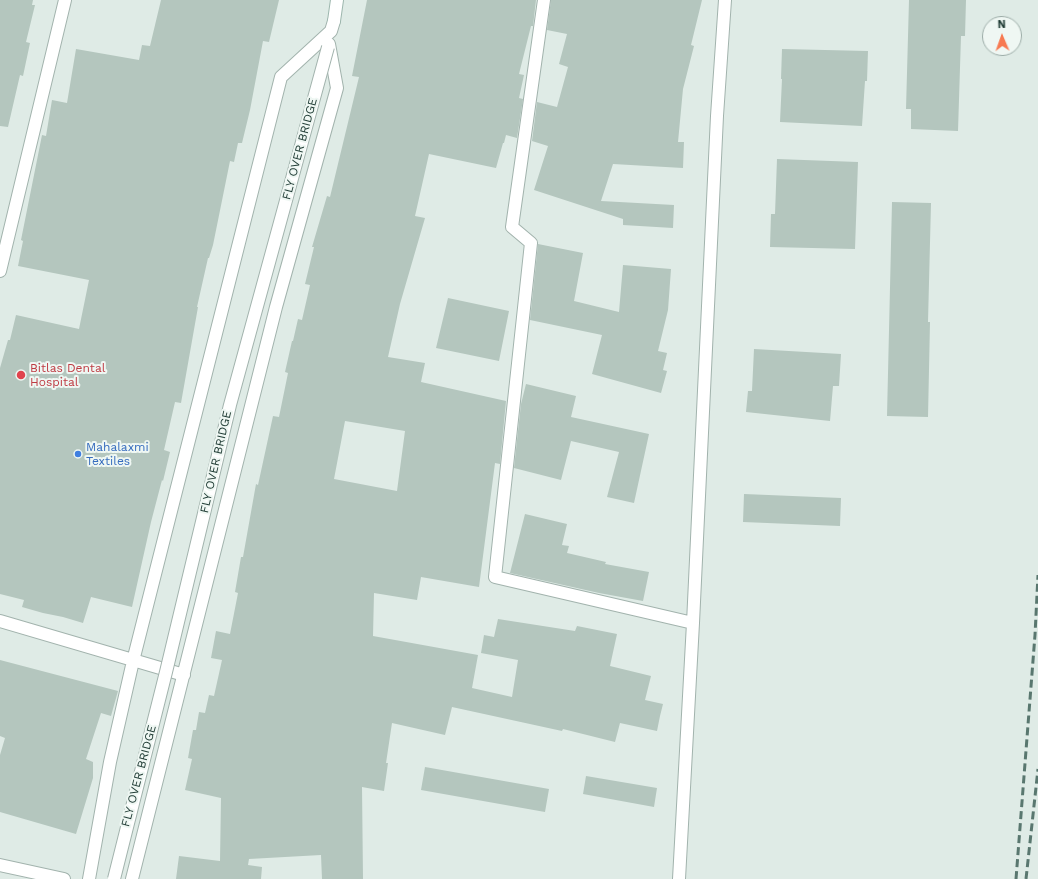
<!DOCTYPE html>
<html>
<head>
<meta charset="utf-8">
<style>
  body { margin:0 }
  #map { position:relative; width:1038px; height:879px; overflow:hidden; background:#dfebe6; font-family:"Work Sans",sans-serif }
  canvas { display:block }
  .north { position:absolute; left:982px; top:16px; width:40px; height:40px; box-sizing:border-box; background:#eff7f3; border:1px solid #9caca7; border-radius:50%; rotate:358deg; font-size:11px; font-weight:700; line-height:16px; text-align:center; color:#1f3b34 }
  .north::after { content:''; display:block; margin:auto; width:14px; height:18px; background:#f77950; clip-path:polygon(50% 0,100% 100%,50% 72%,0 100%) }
</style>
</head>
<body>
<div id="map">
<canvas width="1038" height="879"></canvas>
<div class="north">N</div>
</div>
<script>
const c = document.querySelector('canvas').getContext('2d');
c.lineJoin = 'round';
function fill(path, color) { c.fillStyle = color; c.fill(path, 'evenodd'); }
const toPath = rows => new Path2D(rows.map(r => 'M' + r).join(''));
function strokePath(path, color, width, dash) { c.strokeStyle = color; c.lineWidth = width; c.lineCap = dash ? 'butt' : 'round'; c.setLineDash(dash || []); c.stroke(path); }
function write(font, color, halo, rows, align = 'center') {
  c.font = font + ' "Work Sans",sans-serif'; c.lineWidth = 4; c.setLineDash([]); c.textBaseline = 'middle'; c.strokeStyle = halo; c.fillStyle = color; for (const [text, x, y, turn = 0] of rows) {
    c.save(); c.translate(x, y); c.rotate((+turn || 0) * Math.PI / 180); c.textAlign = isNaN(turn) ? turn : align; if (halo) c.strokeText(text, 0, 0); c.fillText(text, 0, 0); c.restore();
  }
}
const building = toPath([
  [0,0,33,0,32,5,35,5,26,42,30,43,23,76,20,75,8,127,0,126],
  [161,0,279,0,269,42,263,41,250,110,242,143,238,143,234,162,230,161,213,245,209,258,208,258,197,307,198,307,181,403,175,402,164,450,170,452,163,481,162,480,151,522,132,607,91,597,83,623,63,617,43,613,22,607,24,600,0,594,0,368,8,340,10,340,16,315,79,329,89,280,18,266,23,241,21,240,42,135,46,136,52,100,67,103,76,49,139,60,142,45,150,46],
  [367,0,536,0,533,26,531,26,519,74,524,75,519,98,523,99,517,138,506,135,504,143,503,143,496,168,429,154,415,216,425,218,400,304,388,357,425,363,421,382,506,401,500,464,495,463,479,587,421,577,417,600,374,593,373,636,478,655,472,688,512,697,518,660,481,653,484,635,494,637,498,619,575,631,577,626,617,634,610,666,651,676,645,700,663,704,660,716,657,731,620,723,615,742,563,729,562,731,452,707,445,735,392,723,386,763,388,763,384,791,362,787,363,879,322,879,321,855,249,859,248,865,262,867,261,879,176,879,179,856,220,861,221,798,185,790,192,759,188,758,193,730,196,730,199,712,205,713,209,695,214,696,222,660,211,658,216,631,230,634,238,593,235,592,241,557,243,557,256,484,258,485,273,416,279,417,288,373,285,372,292,341,293,341,298,319,302,320,310,285,305,284,314,247,312,247,327,196,330,197,359,77,352,76],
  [345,421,405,431,397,491,334,479],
  [551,0,702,0,691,45,694,46,683,89,678,142,684,142,683,168,613,164,601,201,674,205,673,228,623,225,623,219,534,190,548,146,532,141,537,102,557,107,568,67,559,64,567,34,547,30],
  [909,0,966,0,965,36,961,36,958,131,911,129,911,109,906,109],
  [782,49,868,51,867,81,865,81,862,126,780,122,782,79,781,79],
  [777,159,858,162,855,249,770,247,771,214,775,214],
  [892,202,931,203,928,322,930,322,928,417,887,416],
  [538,244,583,253,574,301,619,312,623,265,671,269,668,310,658,351,667,353,663,370,667,371,661,393,592,374,602,335,530,320],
  [448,298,509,311,499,361,436,348],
  [754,349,841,354,839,386,833,386,830,421,746,412,748,391,752,391],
  [526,384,576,396,571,417,649,434,634,503,607,497,619,452,571,441,561,480,514,468,521,404],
  [744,494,841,498,840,526,743,522],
  [525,514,567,524,562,545,569,546,567,553,606,562,605,564,649,572,643,601,599,593,510,573],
  [0,660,118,691,111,716,101,713,86,759,93,762,93,778,76,834,0,812,0,755,5,738,0,736],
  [425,767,549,789,545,812,421,790],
  [586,776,657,788,654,807,583,794]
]);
const street = toPath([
  [544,0,512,227,531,243,495,577,693,623],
  [0,271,65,0],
  [0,621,184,675],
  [0,865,64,879],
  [89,879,110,762,133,661,281,77,331,31,334,21],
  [132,879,276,307,337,88,329,44],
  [679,879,693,623,717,116,725,0]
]);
const secondary = toPath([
  [334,21,337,0]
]);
const rail = toPath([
  [1016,879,1035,635,1038,575],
  [1026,879,1038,769]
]);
const streetBridge = toPath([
  [114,879,166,672,230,405,328,47]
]);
const markers = [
  [21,375,5,"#e0444e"],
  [78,454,4,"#3f7fe0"]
];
const streetNames = [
  ["FLY OVER BRIDGE",300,149,-75],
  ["FLY OVER BRIDGE",216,462,-77],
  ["FLY OVER BRIDGE",139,776,-75]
];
const healthNames = [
  ["Bitlas Dental",30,368],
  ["Hospital",30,382]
];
const shopNames = [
  ["Mahalaxmi",86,447],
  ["Textiles",86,461]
];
fill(building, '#b4c6be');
strokePath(street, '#a2b3ad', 14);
strokePath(secondary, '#9db7ae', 14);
strokePath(street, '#fff', 12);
strokePath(secondary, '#fff', 12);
strokePath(rail, '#59776f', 3, [8, 4]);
strokePath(streetBridge, '#a2b3ad', 14, []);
strokePath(streetBridge, '#fff', 12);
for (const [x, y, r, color] of markers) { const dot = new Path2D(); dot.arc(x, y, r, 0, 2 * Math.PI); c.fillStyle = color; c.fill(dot); strokePath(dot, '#eff7f3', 1.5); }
write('12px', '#1f3b34', '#eff7f3', streetNames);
write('12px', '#be3a42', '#eff7f3', healthNames, 'left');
write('12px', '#366cbe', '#eff7f3', shopNames, 'left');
</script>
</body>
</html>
